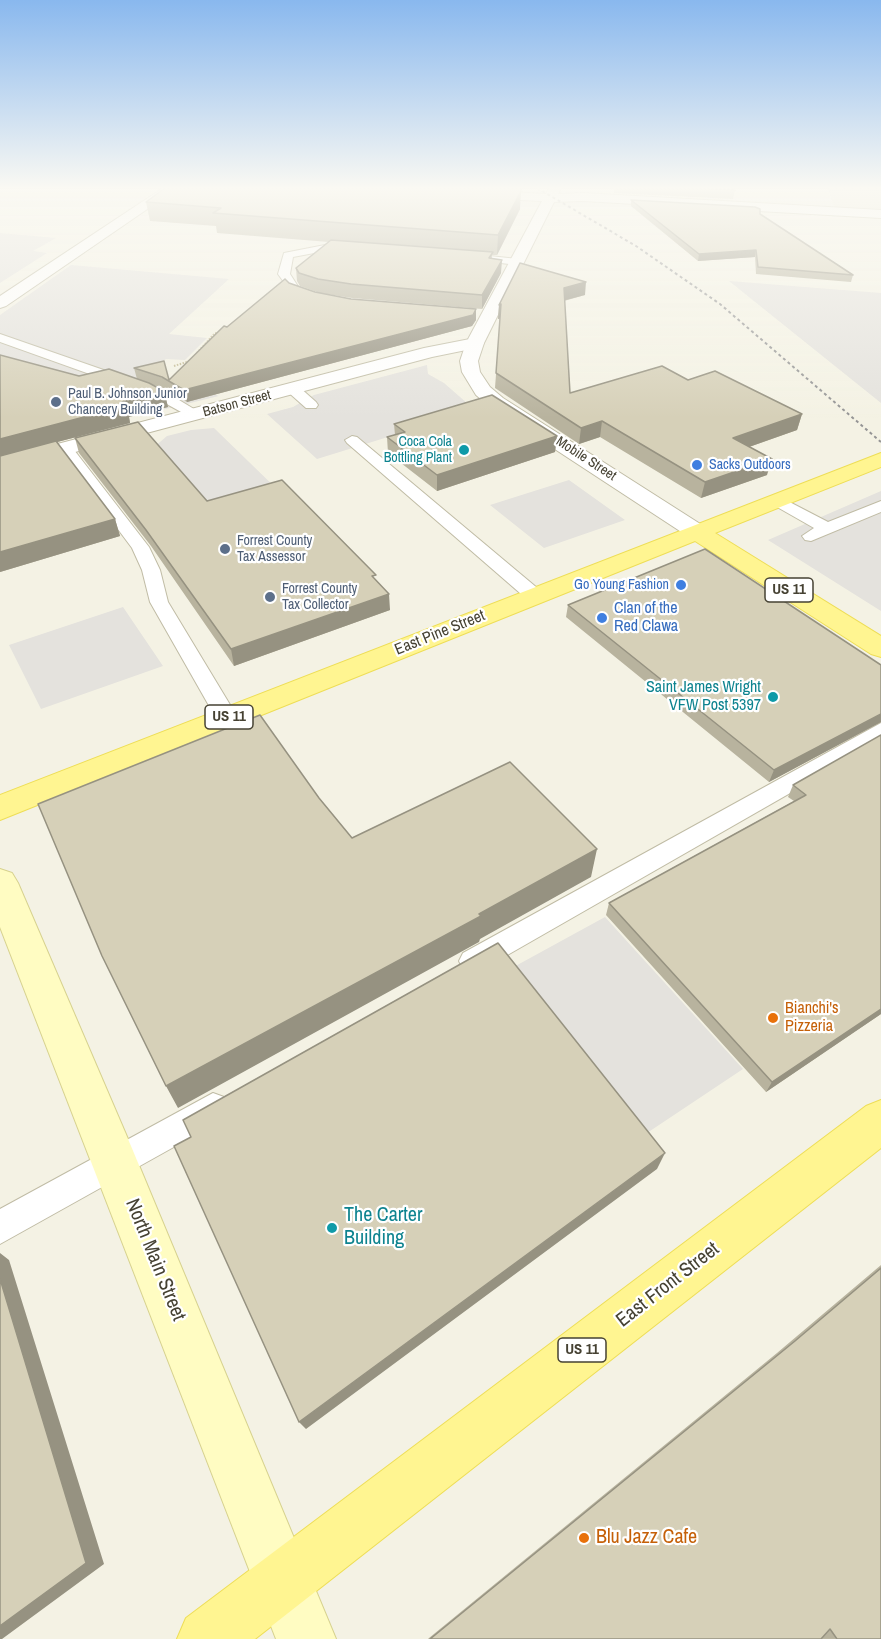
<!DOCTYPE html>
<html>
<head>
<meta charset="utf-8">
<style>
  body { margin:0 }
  canvas { display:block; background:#f4f2e4 }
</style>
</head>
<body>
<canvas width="881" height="1639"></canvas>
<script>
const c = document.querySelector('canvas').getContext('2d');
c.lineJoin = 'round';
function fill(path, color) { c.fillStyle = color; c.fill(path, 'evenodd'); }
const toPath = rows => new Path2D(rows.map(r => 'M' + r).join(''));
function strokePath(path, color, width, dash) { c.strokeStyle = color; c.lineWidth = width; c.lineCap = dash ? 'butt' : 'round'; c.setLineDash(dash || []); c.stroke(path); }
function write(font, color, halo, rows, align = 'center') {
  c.font = font + ' "Archivo Narrow",sans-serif'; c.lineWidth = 4.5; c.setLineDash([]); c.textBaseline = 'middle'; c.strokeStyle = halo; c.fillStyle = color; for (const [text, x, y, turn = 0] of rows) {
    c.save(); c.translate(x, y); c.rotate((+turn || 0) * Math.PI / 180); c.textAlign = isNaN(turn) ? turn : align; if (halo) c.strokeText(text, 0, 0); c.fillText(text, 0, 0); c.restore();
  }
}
const residential = toPath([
  [828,188,881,188,881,214,835,211]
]);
const parking = toPath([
  [0,233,56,238,33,251,47,253,0,283],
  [71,265,229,279,169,334,207,338,185,360,166,359,152,371,219,396,149,413,0,367,0,315],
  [729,281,881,293,881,403],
  [427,365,428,374,444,383,475,410,317,459,267,414,293,407,314,395],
  [214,428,282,494,150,533,153,448,167,436,191,430],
  [569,480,625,520,544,548,490,505],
  [881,491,881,611,768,540],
  [123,607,163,666,41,709,9,645],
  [605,917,743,1069,641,1137,510,969]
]);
const path = toPath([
  [197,353,215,333,222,334],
  [174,366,190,361]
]);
const service = toPath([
  [330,244,351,245,356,248,351,251,330,250,293,257,290,274,299,288,321,296,321,300,313,300,291,292,278,274,284,253,330,244],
  [470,254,518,259,523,262,518,265,466,259,465,257,470,254],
  [0,334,164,391,204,415,202,418,192,418,154,397,0,342,0,334],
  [293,385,298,386,316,402,318,405,316,408,306,408,288,392,286,389,293,385],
  [352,436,357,437,542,592,544,596,542,600,528,600,347,443,345,440,352,436],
  [66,444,71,446,149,547,160,570,168,602,238,718,235,723,227,725,219,723,216,718,150,602,142,570,132,548,58,449,66,444],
  [776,495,828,522,881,501,881,512,811,541,805,540,802,536,814,528,770,503,768,500,770,497,776,495],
  [881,723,881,741,483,969,473,973,463,969,459,961,463,953,881,723],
  [213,1093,224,1097,228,1108,224,1119,0,1244,0,1209,213,1093]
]);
const minor = toPath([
  [163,188,178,188,6,306,0,308,0,296,163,188],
  [475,338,481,339,484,343,481,347,432,357,0,472,0,459,424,348,475,338]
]);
const tertiary = toPath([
  [549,188,561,188,558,194,583,193,881,210,881,218,583,201,554,202,484,343,478,361,480,372,490,387,503,398,705,527,709,532,705,537,697,539,689,537,489,406,476,395,462,372,460,361,466,343,542,201,476,198,470,194,476,190,546,194,549,188]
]);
const secondary = toPath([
  [0,869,12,873,18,883,131,1146,336,1639,276,1639,0,927,0,869]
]);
const primary = toPath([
  [881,453,881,467,715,533,881,636,881,657,871,654,695,541,0,820,0,795,881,453],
  [881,1100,881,1148,255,1639,177,1639,186,1618,866,1106,881,1100]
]);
const rail = toPath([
  [537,188,636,246,720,304,881,442]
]);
const wall = toPath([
  [614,188,732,188,735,190,733,199,614,193],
  [631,200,760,214,853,275,851,282,756,274,755,257,698,261,631,206],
  [146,202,520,209,497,255,492,255,492,259,501,273,482,309,352,298,320,293,300,286,297,281,296,268,329,242,217,233,216,226,150,221],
  [289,283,315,292,351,299,476,309,476,320,472,326,187,402,165,389,151,384,164,391,168,407,129,417,130,423,57,442,115,519,120,536,0,572,79,376,137,379,134,368,169,380,227,327],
  [585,295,564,301,570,393,688,380,802,414,797,430,749,447,767,475,701,498,600,437,579,444,495,388,500,319,498,319,499,305],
  [394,424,557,436,555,452,437,491,388,453,387,437,395,435],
  [75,438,376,580,390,610,234,666,151,546,79,453],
  [568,605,881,665,881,722,769,782,566,617],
  [881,735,881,1014,766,1092,606,915,609,903,794,801,788,797,793,785],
  [881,1265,881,1639,428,1639,429,1638,777,1353]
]);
const shadedWall = toPath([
  [521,191,520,209,497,255,498,235],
  [756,250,755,257,698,261,699,254],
  [502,260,501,273,482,309,482,295],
  [586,282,585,295,562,301,564,288],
  [501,304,501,318,498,319,499,305],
  [476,309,476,320,472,326,187,402,184,390],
  [164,391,168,407,129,417,130,423,0,457,0,439,122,402],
  [802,414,797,430,729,454,733,438],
  [602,421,600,437,579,444,581,428],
  [557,436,555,452,437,491,437,475],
  [772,459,767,475,701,498,705,482],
  [115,519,120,536,0,572,0,552],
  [389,594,390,610,234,666,231,649],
  [881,714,881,722,769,782,774,770],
  [597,849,591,877,480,939,479,942,178,1108,166,1086],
  [881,1009,881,1014,766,1092,772,1082],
  [665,1153,657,1169,306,1429,299,1422],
  [0,1253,9,1260,104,1564,2,1639,0,1639]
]);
const building = toPath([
  [165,188,521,188,521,191,498,235,213,213,221,208,146,202,165,188],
  [700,188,732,188,735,190,700,188],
  [631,200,755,207,760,209,760,214,853,275,758,267,756,250,699,254,631,200],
  [331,240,493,252,489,258,502,260,482,295,351,284,318,279,299,273,296,268,331,240],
  [520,263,586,282,564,288,570,393,662,366,688,380,715,371,802,414,733,438,772,459,705,482,602,421,581,428,496,373,501,304,499,305,520,263],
  [285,279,289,283,315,292,351,299,476,309,473,315,184,390,162,377,134,368,164,361,169,380,224,326,227,327,285,279],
  [0,355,79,376,109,369,149,383,164,391,122,402,126,406,0,439,0,355],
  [492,395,557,436,437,475,387,437,405,432,394,424,492,395],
  [138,422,207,501,282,480,376,575,372,576,389,594,231,649,146,530,75,438,138,422],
  [56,441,115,519,0,552,0,456,56,441],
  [705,549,881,665,881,714,774,770,568,605,705,549],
  [260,715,319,798,352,838,510,762,597,849,479,914,481,916,166,1086,102,956,38,804,260,715],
  [881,735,881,1009,772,1082,609,903,806,795,793,785,881,735],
  [498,943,665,1153,299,1422,174,1146,191,1137,183,1120,498,943],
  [881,1268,881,1639,837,1639,830,1629,821,1639,430,1639,795,1341,881,1268],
  [0,1279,86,1563,0,1626,0,1279]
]);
const markers = [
  [56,402,6,"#5c6f8a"],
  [464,450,6,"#0f9aa8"],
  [697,465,6,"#3f7fe0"],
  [225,549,6,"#5c6f8a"],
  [681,585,6,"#3f7fe0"],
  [270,597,6,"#5c6f8a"],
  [602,618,6,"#3f7fe0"],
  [773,697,6,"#0f9aa8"],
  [773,1018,6,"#e8710a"],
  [332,1228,6,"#0f9aa8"],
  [584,1538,6,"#e8710a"]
];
const farServicenames = [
  ["Paul B. Johnson Junior",68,394],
  ["Chancery Building",68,410],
  ["Forrest County",237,541],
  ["Tax Assessor",237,557],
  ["Forrest County",282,589],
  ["Tax Collector",282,605]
];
const farStreetnames = [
  ["Batson Street",237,404,-15],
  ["Mobile Street",586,459,33]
];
const farCulturenames = [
  ["Coca Cola",452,442],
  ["Bottling Plant",452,458]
];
const farShopnames = [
  ["Sacks Outdoors",709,465],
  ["Go Young Fashion",669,585,"right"]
];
const shields = [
  [789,590,48],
  [229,717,48],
  [582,1350,48]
];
const shieldNames = [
  ["US 11",789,590],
  ["US 11",229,717],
  ["US 11",582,1350]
];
const shopNames = [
  ["Clan of the",614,609],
  ["Red Clawa",614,627]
];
const streetNames = [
  ["East Pine Street",440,633,-22]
];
const cultureNames = [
  ["Saint James Wright",761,688],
  ["VFW Post 5397",761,706]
];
const foodNames = [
  ["Bianchi's",785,1009],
  ["Pizzeria",785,1027]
];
const nearCulturenames = [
  ["The Carter",344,1216],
  ["Building",344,1239]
];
const nearStreetnames = [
  ["North Main Street",155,1260,68],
  ["East Front Street",668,1285,-38]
];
const nearFoodnames = [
  ["Blu Jazz Cafe",596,1538]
];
fill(residential, '#e8e5d1');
fill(parking, '#e4e2dd');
strokePath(service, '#c0bca5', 2);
strokePath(minor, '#c0bca5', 2);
strokePath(tertiary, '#c0bca5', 2);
strokePath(secondary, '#d7d28f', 2);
strokePath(primary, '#eede57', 2);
strokePath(path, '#c3bb95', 2, [1.5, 1.5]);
fill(service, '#fff');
fill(minor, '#fff');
fill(tertiary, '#fff');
fill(secondary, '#fffcc2');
fill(primary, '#fff591');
strokePath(rail, '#959595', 2, [3, 3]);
fill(wall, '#b8b39e');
fill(shadedWall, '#969281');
fill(building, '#d6d0b8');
strokePath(building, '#969281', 1.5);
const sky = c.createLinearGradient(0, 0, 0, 418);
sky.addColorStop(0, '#89b8ee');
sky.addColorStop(0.45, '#faf9f3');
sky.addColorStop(1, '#faf9f300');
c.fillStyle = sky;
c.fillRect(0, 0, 881, 418);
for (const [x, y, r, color] of markers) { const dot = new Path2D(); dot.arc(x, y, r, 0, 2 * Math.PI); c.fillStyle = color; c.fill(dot); strokePath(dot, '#fff', 2); }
write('14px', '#4e5e75', '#fff', farServicenames, 'left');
write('14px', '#464233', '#fff', farStreetnames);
write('14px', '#0d838f', '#fff', farCulturenames, 'right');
write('14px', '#366cbe', '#fff', farShopnames, 'left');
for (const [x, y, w] of shields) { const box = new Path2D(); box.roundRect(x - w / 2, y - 12, w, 24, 4.5); c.fillStyle = '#fff'; c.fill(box); strokePath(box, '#464233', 1.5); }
write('bold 15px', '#464233', null, shieldNames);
write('16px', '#366cbe', '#fff', shopNames, 'left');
write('16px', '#464233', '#fff', streetNames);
write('16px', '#0d838f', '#fff', cultureNames, 'right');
write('16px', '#c56008', '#fff', foodNames, 'left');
write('20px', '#0d838f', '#fff', nearCulturenames, 'left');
write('20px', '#464233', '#fff', nearStreetnames);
write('20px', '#c56008', '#fff', nearFoodnames, 'left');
</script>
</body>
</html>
